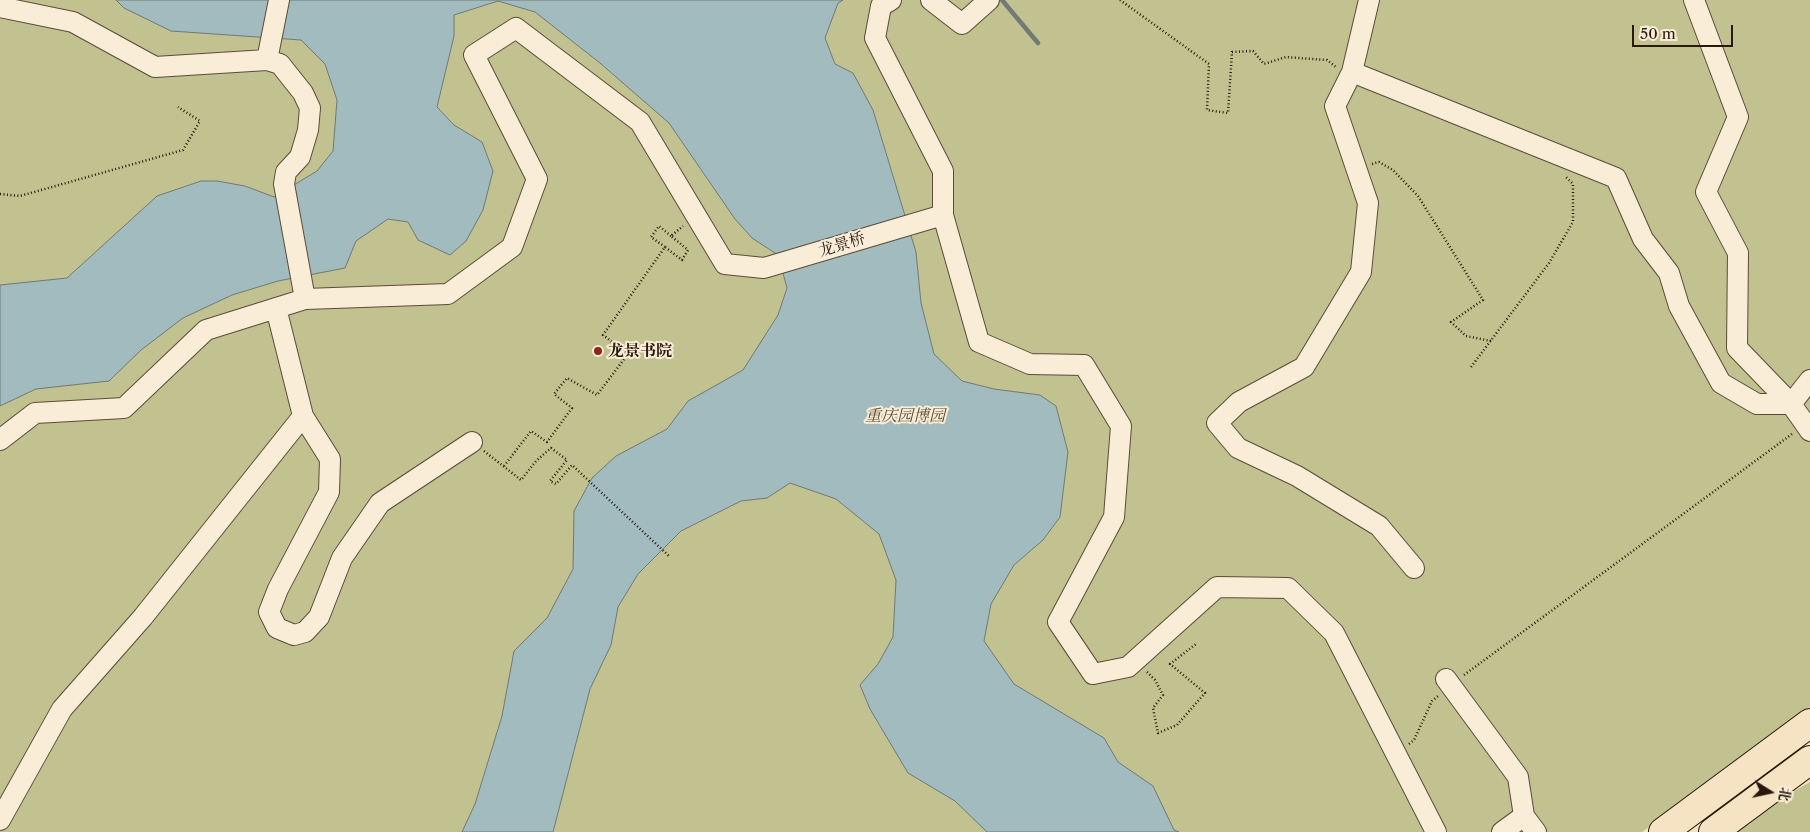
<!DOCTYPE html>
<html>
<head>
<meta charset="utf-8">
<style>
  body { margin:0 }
  #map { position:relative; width:1810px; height:832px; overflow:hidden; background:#f6e3c3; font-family:"Libre Caslon Text","Noto Serif SC",serif }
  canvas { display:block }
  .north { position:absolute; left:1745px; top:767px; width:50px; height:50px; -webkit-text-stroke:4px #f9edd8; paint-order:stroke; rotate:100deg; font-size:14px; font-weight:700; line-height:20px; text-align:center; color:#29180b }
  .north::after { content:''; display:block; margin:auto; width:18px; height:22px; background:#29180b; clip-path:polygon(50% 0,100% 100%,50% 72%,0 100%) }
  .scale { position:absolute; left:1632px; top:25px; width:101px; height:22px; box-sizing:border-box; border:2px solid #29180b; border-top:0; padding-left:6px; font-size:15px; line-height:18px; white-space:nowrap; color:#29180b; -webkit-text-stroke:4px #f9edd8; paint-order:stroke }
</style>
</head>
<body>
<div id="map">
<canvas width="1810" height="832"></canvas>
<div class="north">北</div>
<div class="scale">50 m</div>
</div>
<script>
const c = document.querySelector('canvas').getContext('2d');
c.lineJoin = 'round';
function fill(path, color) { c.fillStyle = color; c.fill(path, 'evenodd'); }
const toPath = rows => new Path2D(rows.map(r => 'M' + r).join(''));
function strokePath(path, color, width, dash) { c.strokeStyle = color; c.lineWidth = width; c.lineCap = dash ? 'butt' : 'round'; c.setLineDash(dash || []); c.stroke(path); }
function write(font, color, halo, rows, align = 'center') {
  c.font = font + ' "Libre Caslon Text","Noto Serif SC",serif'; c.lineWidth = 4; c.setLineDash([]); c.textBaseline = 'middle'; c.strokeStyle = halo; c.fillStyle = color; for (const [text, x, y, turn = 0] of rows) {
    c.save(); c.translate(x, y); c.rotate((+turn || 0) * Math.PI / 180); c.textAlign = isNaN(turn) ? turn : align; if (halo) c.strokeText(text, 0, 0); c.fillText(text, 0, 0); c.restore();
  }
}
const green = toPath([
  [0,0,1810,0,1810,707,1642,832,0,832],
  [1810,782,1810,832,1729,832,1745,819]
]);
const water = toPath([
  [116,0,843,0,838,3,825,38,835,64,853,73,873,110,916,252,921,303,934,354,962,381,994,389,1040,395,1056,406,1068,452,1060,517,1043,540,1014,565,991,604,984,641,1014,684,1104,738,1118,762,1153,786,1174,830,1179,832,987,832,955,801,908,773,870,709,860,685,878,664,893,637,896,580,879,534,836,499,790,483,767,498,741,501,681,531,638,574,618,607,611,645,590,689,553,832,462,832,475,804,502,716,514,651,547,618,573,569,574,511,592,478,616,456,667,429,688,401,743,370,778,315,787,288,778,255,752,238,735,219,669,123,600,63,535,12,498,1,454,15,454,36,437,107,454,125,482,142,493,171,483,210,466,241,450,255,418,240,408,222,388,219,356,241,345,268,278,281,232,295,183,318,141,350,109,381,36,389,0,406,0,285,67,278,157,196,201,181,217,181,245,186,274,197,317,171,333,151,337,100,325,64,301,40,171,31,124,8,116,0]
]);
const stream = toPath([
  [1002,0,1038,43]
]);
const path = toPath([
  [1120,0,1209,64,1207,110,1228,113,1232,52,1253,51,1264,64,1286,57,1327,60,1336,67],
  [1372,164,1379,162,1393,170,1418,196,1483,300,1451,322,1466,336,1491,341],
  [0,194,20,196,183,150,200,121,178,107],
  [665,247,651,237,659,226,671,236],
  [1471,367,1549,263,1573,222,1573,184,1566,177],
  [484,451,521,480,536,461,551,448,567,460,550,481,556,484,572,465,670,557],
  [504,466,531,431,547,442,572,408,554,394,567,378,597,395,628,354,603,335,665,247,682,260,688,250,671,236,683,226],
  [1147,672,1155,680,1163,695,1153,708,1158,733,1177,725,1205,693,1170,664,1196,644],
  [1464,675,1792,434],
  [1409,744,1414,740,1432,701,1438,696]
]);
const minor = toPath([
  [891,0,881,6,875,38,943,171,943,215,979,342,1030,364,1084,365,1121,426,1114,517,1058,622,1093,674,1128,667,1217,587,1288,588,1334,633,1436,832],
  [931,0,962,24,989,0],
  [1369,0,1352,72,1335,106,1368,203,1361,272,1304,367,1239,402,1217,423,1238,448,1297,476,1379,526,1414,568],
  [1694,0,1738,117,1706,192,1738,253,1737,348,1791,404,1810,431],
  [0,7,73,22,155,67,267,60,280,64,303,93,310,108,308,130,300,157,286,172,284,184,305,299],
  [267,60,279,0],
  [1352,72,1616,178,1643,239,1669,273,1679,306,1721,383,1757,404,1791,404,1810,380],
  [276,308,303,416,330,459,329,492,278,589,269,612,277,628,294,635,305,632,319,617,342,558,380,503,472,442],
  [0,440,35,413,124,408,206,330,305,299,448,294,512,247,537,179,474,55,516,28,640,122,725,264,764,268,943,215],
  [1446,679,1518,777,1524,816],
  [0,820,62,709,143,617,303,416],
  [1502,832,1524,816,1536,832]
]);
const highway = toPath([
  [1663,832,1810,723],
  [1713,832,1810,760]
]);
const markers = [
  [598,351,5,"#8f2418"]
];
const streetNames = [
  ["龙景桥",842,245,-17]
];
const poiNames = [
  ["龙景书院",608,351]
];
const parkNames = [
  ["重庆园博园",905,416]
];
fill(green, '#c1c290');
fill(water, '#a1bbbe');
strokePath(water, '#717a76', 1);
strokePath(stream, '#717a76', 4.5);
strokePath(minor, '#5c4b39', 22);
strokePath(highway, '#29180b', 30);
strokePath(path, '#29180b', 2.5, [1, 2.5]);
strokePath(minor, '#f9edd8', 20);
strokePath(highway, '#f6e3c3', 28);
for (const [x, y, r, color] of markers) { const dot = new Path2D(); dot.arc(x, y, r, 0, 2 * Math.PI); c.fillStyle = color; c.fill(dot); strokePath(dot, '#f9edd8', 2); }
write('16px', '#29180b', '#f9edd8', streetNames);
write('bold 16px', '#29180b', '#f9edd8', poiNames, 'left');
write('italic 16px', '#574b33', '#f9edd8', parkNames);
</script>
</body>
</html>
